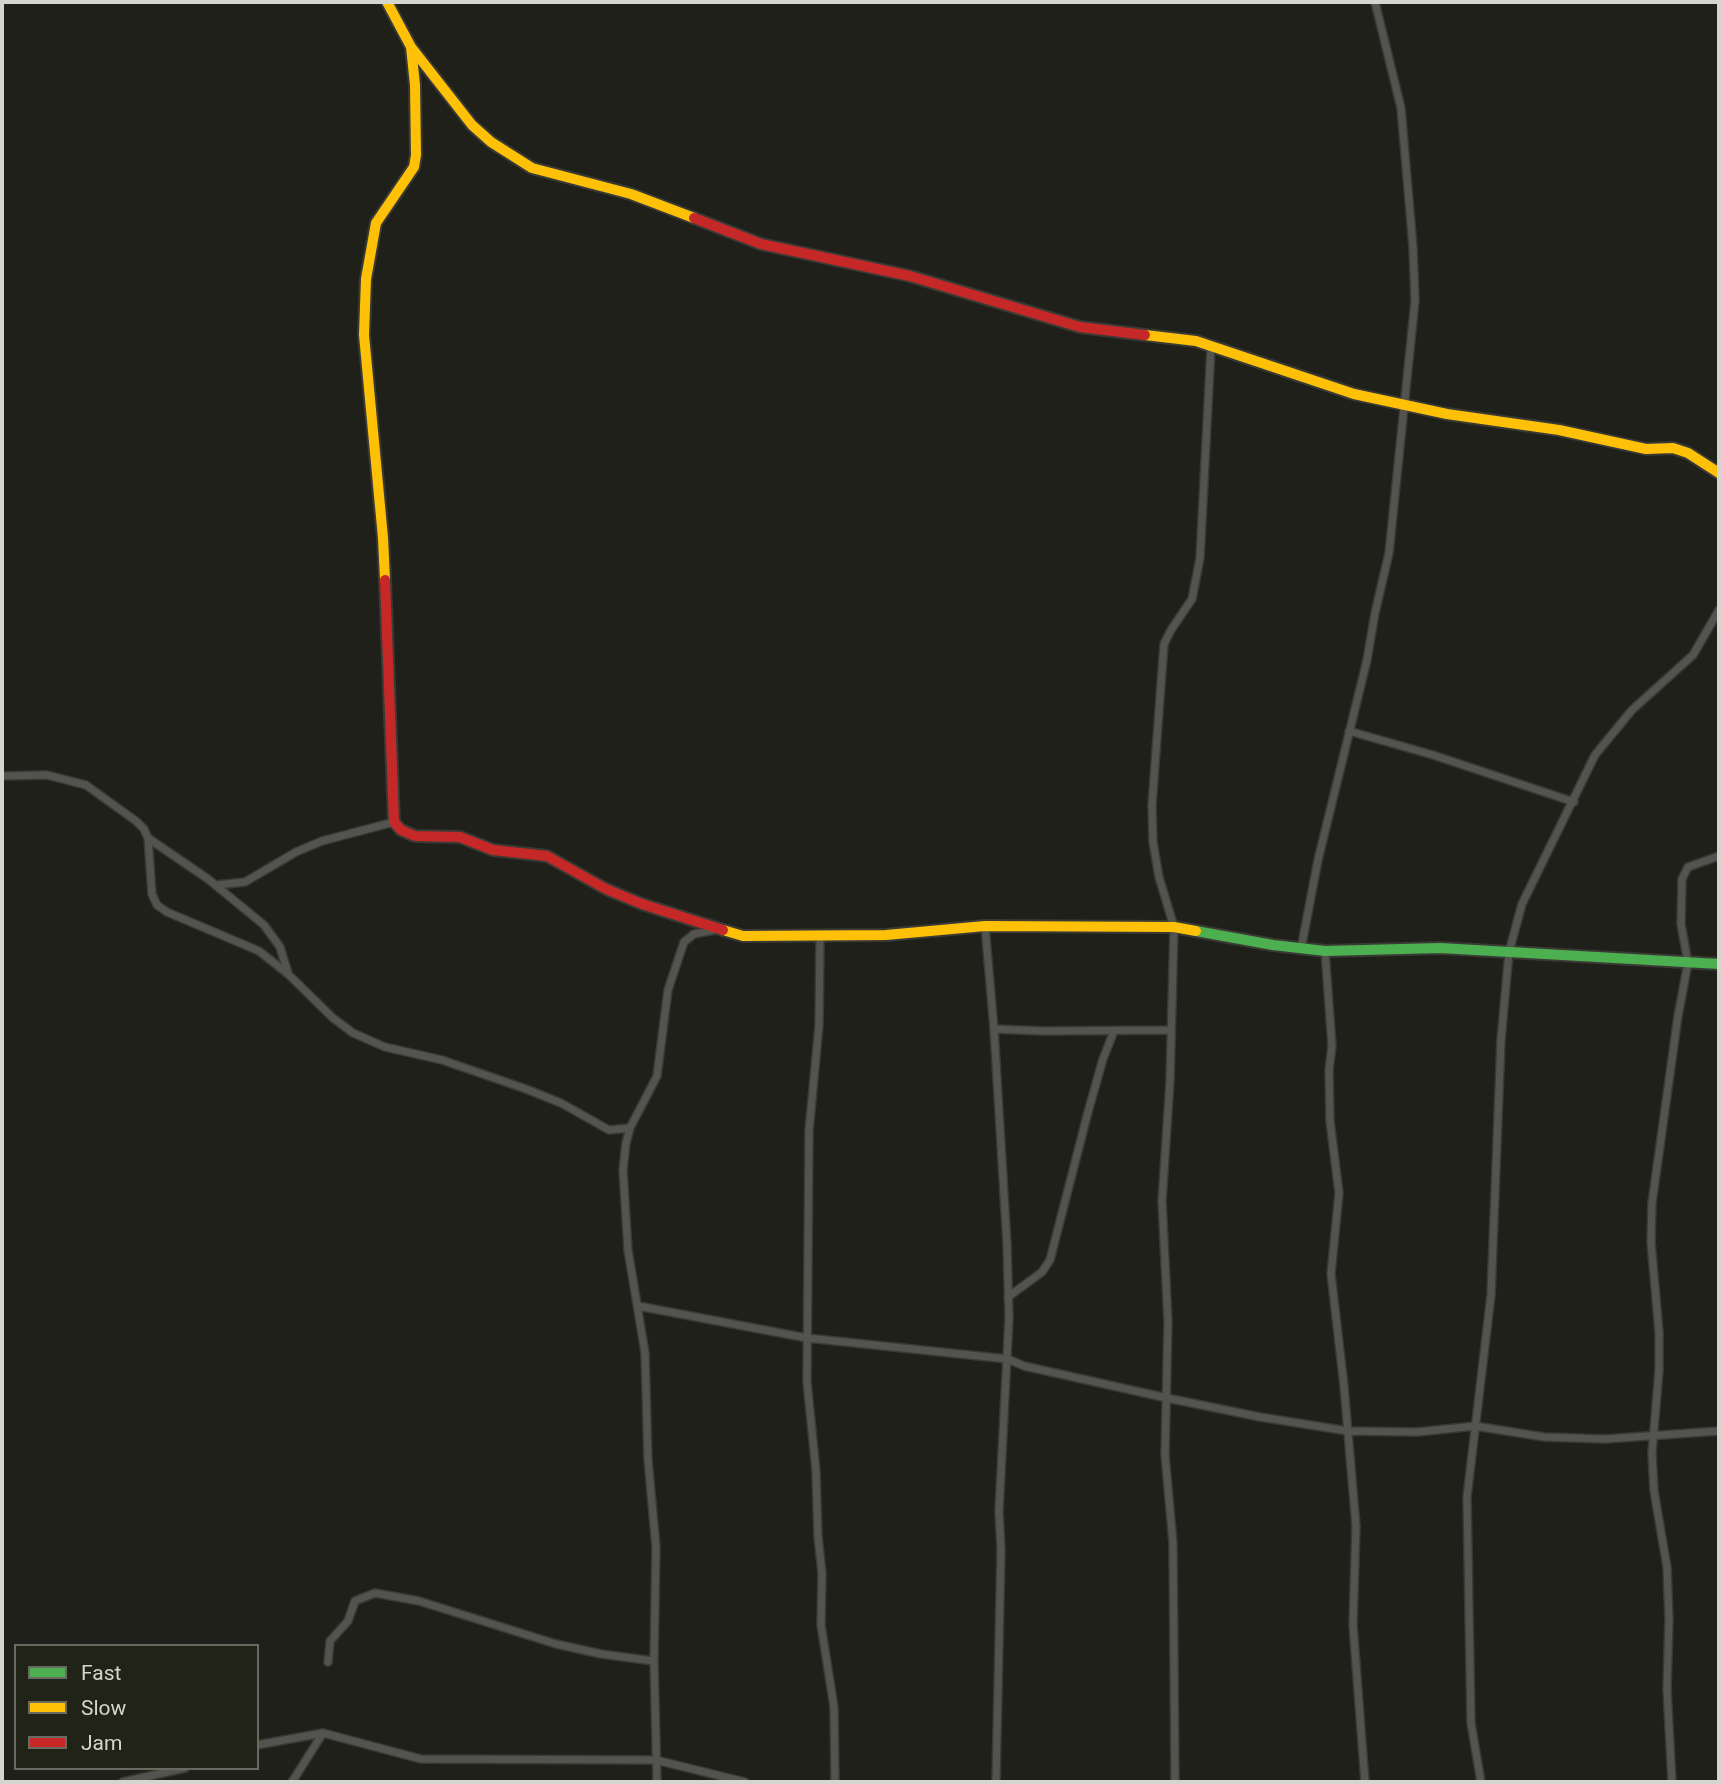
<!DOCTYPE html>
<html>
<head>
<meta charset="utf-8">
<style>
  body { margin:0 }
  #map { position:relative; width:1721px; height:1784px; overflow:hidden; background:#20201a; font-family:Roboto,sans-serif }
  canvas { display:block }
  .frame { position:absolute; inset:0; border:4px solid #d4d5cd; pointer-events:none }
  .legend { position:absolute; left:14px; top:1644px; width:245px; height:126px; box-sizing:border-box; background:#222317; border:2px solid #696a60; margin:0; padding:9px 12px; list-style:none; font-size:21px; color:#d4d5cd }
  .legend li { display:flex; align-items:center; gap:14px; height:35px }
  .legend b { width:35px; border:2px solid #696a60 }
</style>
</head>
<body>
<div id="map">
<canvas width="1721" height="1784"></canvas>
<div class="frame"></div>
<ul class="legend">
<li><b style="height:9px;background:#4caf50"></b>Fast</li>
<li><b style="height:9px;background:#ffc107"></b>Slow</li>
<li><b style="height:9px;background:#c62828"></b>Jam</li>
</ul>
</div>
<script>
const c = document.querySelector('canvas').getContext('2d');
c.lineJoin = 'round';
const toPath = rows => new Path2D(rows.map(r => 'M' + r).join(''));
function strokePath(path, color, width, dash) { c.strokeStyle = color; c.lineWidth = width; c.lineCap = dash ? 'butt' : 'round'; c.setLineDash(dash || []); c.stroke(path); }
const street = toPath([
  [1349,731,1433,755,1574,802],
  [2,776,47,775,86,785,136,821,144,829,148,838,152,894,157,905,167,912,259,951,288,974,333,1018,353,1033,385,1047,442,1060,526,1089,561,1103,609,1130,630,1128],
  [148,838,208,879,264,925,280,947,288,973],
  [216,885,245,882,296,852,322,841,394,822],
  [985,926,994,1029,1007,1244,1009,1318,999,1511,1001,1550,996,1782],
  [820,937,819,1025,809,1131,807,1382,816,1471,818,1537,822,1573,821,1625,834,1707,835,1782],
  [1301,949,1318,860,1367,660,1375,613,1389,553,1415,301,1413,247,1401,108,1375,2],
  [1325,951,1332,1046,1329,1070,1330,1121,1339,1193,1331,1274,1344,1386,1356,1526,1353,1625,1365,1782],
  [994,1029,1044,1031,1170,1030],
  [1008,1297,1042,1272,1050,1260,1088,1112,1103,1059,1114,1031],
  [638,1306,807,1338,1008,1359,1024,1366,1167,1398,1260,1417,1348,1431,1417,1432,1475,1426,1544,1437,1605,1439,1719,1431],
  [328,1662,330,1641,348,1621,355,1601,375,1593,419,1601,556,1644,601,1654,654,1661],
  [257,1745,323,1733,421,1759,656,1760,745,1782],
  [123,1782,185,1768],
  [292,1782,323,1733],
  [657,1782,654,1661,656,1547,648,1460,645,1353,628,1250,623,1170,626,1143,630,1128,657,1076,668,990,684,942,694,934,720,929],
  [1175,1782,1173,1543,1165,1455,1168,1322,1162,1201,1170,1081,1174,927,1159,877,1153,842,1152,805,1164,644,1171,630,1192,599,1200,558,1211,347],
  [1481,1782,1471,1723,1467,1497,1491,1295,1501,1040,1509,952,1522,904,1595,755,1632,710,1693,655,1719,610],
  [1672,1782,1667,1689,1669,1620,1667,1567,1654,1491,1652,1453,1659,1370,1659,1332,1651,1242,1652,1203,1678,1016,1688,963,1681,924,1682,879,1688,867,1719,856]
]);
const fast = toPath([
  [1196,931,1273,945,1325,951,1440,948,1719,964]
]);
const slow = toPath([
  [387,2,411,47,472,125,491,142,532,168,631,194,694,218],
  [1145,335,1196,341,1354,394,1447,414,1559,430,1646,449,1673,448,1688,453,1719,473],
  [385,580,383,538,364,335,366,279,376,223,414,167,416,155,415,85,411,47],
  [723,930,743,936,886,935,985,926,1174,927,1196,931]
]);
const jam = toPath([
  [694,218,761,244,910,276,1080,327,1145,335],
  [385,580,394,822,401,830,415,836,460,837,493,850,547,856,606,889,642,904,723,930]
]);
strokePath(street, '#3a3a35', 10);
strokePath(fast, '#3a3a35', 14);
strokePath(slow, '#3a3a35', 14);
strokePath(jam, '#3a3a35', 14);
strokePath(street, '#53544f', 7);
strokePath(fast, '#4caf50', 10);
strokePath(slow, '#ffc107', 10);
strokePath(jam, '#c62828', 10);
</script>
</body>
</html>
